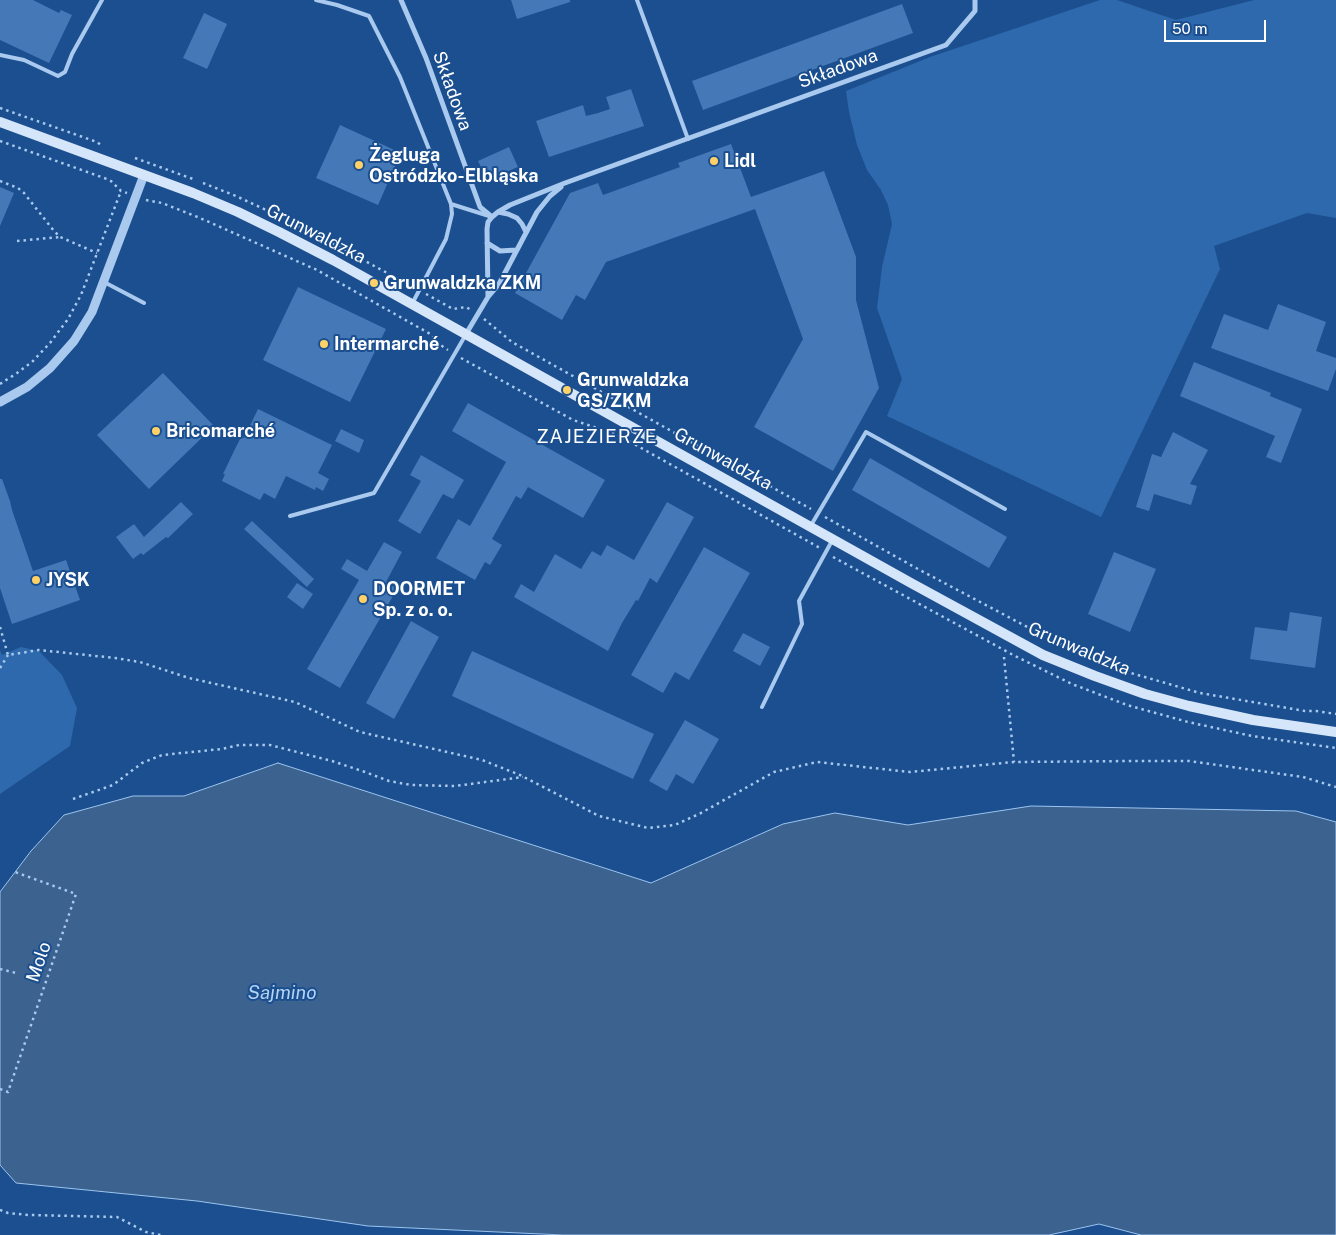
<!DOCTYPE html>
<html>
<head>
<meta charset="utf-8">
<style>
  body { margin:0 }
  #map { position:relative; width:1336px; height:1235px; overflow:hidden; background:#1b4f8f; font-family:"Public Sans",sans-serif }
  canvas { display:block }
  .scale { position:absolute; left:1164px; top:20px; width:102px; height:22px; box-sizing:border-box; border:2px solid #fff; border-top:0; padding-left:6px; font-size:15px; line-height:18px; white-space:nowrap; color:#fff; -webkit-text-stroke:4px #1b4f8f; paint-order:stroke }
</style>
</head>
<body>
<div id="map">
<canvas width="1336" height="1235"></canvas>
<div class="scale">50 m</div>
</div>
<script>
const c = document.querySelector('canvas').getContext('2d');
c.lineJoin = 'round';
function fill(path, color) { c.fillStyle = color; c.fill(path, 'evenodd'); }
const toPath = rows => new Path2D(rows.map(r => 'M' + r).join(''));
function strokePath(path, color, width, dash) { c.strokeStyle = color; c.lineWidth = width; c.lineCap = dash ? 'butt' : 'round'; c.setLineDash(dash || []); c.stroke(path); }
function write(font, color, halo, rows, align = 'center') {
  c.font = font + ' "Public Sans",sans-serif'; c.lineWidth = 4; c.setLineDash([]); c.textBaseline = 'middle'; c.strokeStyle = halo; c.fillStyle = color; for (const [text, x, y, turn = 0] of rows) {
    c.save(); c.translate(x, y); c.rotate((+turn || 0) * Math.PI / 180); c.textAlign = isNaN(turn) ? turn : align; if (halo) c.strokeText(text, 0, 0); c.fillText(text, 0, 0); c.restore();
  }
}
const green = toPath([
  [1100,0,1117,0,1176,20,1254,0,1336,0,1336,218,1307,213,1214,246,1220,269,1101,517,887,416,902,379,877,308,882,267,892,224,888,205,881,190,867,170,857,145,849,112,846,91,930,57],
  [21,647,39,651,62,675,77,708,70,746,0,794,0,650,2,655]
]);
const water = toPath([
  [278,763,651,883,783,824,835,813,908,825,1031,806,1296,811,1336,822,1336,1235,1141,1235,1099,1224,1049,1235,563,1235,368,1226,197,1201,16,1183,0,1165,0,892,31,851,64,815,133,796,184,796,278,763]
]);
const building = toPath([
  [0,0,33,0,59,13,61,10,72,15,49,63,0,40],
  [511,0,570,0,570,2,517,19],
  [902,4,913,33,703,110,692,81],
  [204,13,227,24,207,69,183,58],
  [631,89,644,126,549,157,536,121,583,105,586,116,598,113,610,109,606,97],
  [340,125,401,153,378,205,316,178],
  [731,144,751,197,824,171,856,257,856,300,879,388,833,471,754,427,803,339,755,209,606,262,585,300,576,295,562,320,515,293,570,193,598,183,603,195,680,167,678,163],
  [509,147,518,167,487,180,478,161],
  [0,187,14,193,0,226],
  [298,287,386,329,350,402,263,360],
  [1278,304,1326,322,1316,351,1336,358,1336,369,1328,391,1211,348,1224,314,1268,330],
  [1194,362,1271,393,1270,396,1302,409,1281,463,1266,457,1275,436,1180,396],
  [163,373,214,426,149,489,97,435],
  [468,403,605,480,583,518,528,487,521,499,516,496,492,539,502,545,490,565,485,562,475,580,436,558,458,519,470,526,506,462,452,431],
  [258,409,332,445,318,473,329,479,323,491,316,487,315,490,286,476,275,499,264,493,260,500,222,481,225,474,223,474,234,451,241,437,244,438],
  [341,429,364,440,359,453,335,441],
  [1173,432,1208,450,1190,484,1197,486,1191,505,1154,494,1149,511,1136,507,1152,454,1161,457],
  [421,455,464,480,453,499,443,494,420,534,398,521,421,481,410,475],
  [870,458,1007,537,989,568,852,490],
  [0,479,2,479,10,501,12,510,33,571,66,560,80,600,12,624,0,588],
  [181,502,193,514,168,538,166,537,143,555,141,553,133,559,116,537,134,524,144,537],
  [667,502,694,517,657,583,650,578,638,601,636,600,622,623,608,651,514,597,521,584,534,592,555,554,581,569,592,551,601,556,607,545,634,560],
  [252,521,314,579,307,587,244,529],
  [384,542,402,552,386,582,397,589,340,688,307,669,359,580,341,569,347,559,367,571],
  [704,547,750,573,689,680,675,672,663,693,631,675],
  [1114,552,1156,569,1130,632,1088,614],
  [297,583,313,594,303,609,287,597],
  [1290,612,1322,617,1315,668,1250,659,1255,627,1287,631],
  [411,621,439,637,394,719,366,703],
  [743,633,770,647,760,666,733,651],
  [472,651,654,734,633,779,452,696],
  [685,720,719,739,693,784,676,774,667,791,649,781]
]);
const path = toPath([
  [0,108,97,142,102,146],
  [0,141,107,179,111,181,121,191,127,193],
  [135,158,193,179],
  [0,181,18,188,24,193,54,231,60,237,97,253],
  [203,183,236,196,266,210,343,249,413,287],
  [146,200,162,203,200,218,317,270,432,335,439,344,448,350],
  [17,241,60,237],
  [426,294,453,309,466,307,471,310],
  [484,319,512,342,811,509],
  [461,358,573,420,618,435,820,548],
  [0,384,17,373,32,362,50,343,68,319,81,295,121,191],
  [825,517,918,569,1048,638,1083,655,1124,671,1200,693,1305,711,1316,711,1336,714],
  [833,557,1015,656,1072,684,1127,705,1188,722,1252,736,1336,748],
  [0,627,8,655,39,650,115,658,140,662,189,678,295,702,360,732,482,760,520,775,599,816,648,828,675,825,701,813,774,772,817,762,910,772,1014,762,1133,761,1189,761,1303,777,1336,787],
  [1004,657,1014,762],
  [0,668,8,655],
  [73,799,113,785,142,763,162,755,222,749,239,745,270,745,332,761,365,772,389,781,411,785,455,786,523,777],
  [0,969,16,973],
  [0,1089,8,1092,76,894,15,872],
  [0,1210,8,1213,29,1215,117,1217,146,1232,161,1235]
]);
const service = toPath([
  [316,0,337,5,369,16,400,77,451,204,452,214,446,239,412,304],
  [637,0,688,139],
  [0,55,24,60,58,76,65,72,72,54,102,0],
  [451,204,489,216],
  [104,282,144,303],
  [290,516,374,493,465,336],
  [810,527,866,432,1005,509],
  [762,707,802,624,799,601,833,539]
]);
const minor = toPath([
  [401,0,426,58,480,207,492,217],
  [498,212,508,214,517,218,522,224,526,232],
  [487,243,500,251,516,250],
  [488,297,487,229,488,222,492,217,498,212,510,205,565,183,946,45,975,11,975,0],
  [466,334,488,297,499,284,537,212,550,196,561,187]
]);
const tertiary = toPath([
  [0,402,27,387,50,368,74,341,92,312,144,175]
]);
const secondary = toPath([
  [0,122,193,193,238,212,279,232,333,260,911,583,1043,655,1095,676,1145,694,1189,706,1253,720,1336,732]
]);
const markers = [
  [714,161,5,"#ffd166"],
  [359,165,5,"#ffd166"],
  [374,283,5,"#ffd166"],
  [324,344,5,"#ffd166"],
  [567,390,5,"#ffd166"],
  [156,431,5,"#ffd166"],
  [36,580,5,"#ffd166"],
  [363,599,5,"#ffd166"]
];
const streetNames = [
  ["Składowa",838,69,-20],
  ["Składowa",452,91,70],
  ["Grunwaldzka",316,234,27],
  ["Grunwaldzka",723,459,29],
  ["Grunwaldzka",1079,649,23],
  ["Molo",39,962,-71]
];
const poiNames = [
  ["Żegluga",369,155],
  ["Ostródzko-Elbląska",369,176],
  ["Lidl",724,161],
  ["Grunwaldzka ZKM",384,283],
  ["Intermarché",334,344],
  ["Grunwaldzka",577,380],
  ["GS/ZKM",577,401],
  ["Bricomarché",166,431],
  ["JYSK",46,580],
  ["DOORMET",373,589],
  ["Sp. z o. o.",373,610]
];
const neighbourhoodNames = [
  ["ZAJEZIERZE",597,437]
];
const waterNames = [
  ["Sajmino",282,993]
];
fill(green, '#2e69ad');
fill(water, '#3c6290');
strokePath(water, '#9cc4f0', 1);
fill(building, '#4478b7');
strokePath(path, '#a9c9ee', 2.5, [2.5, 4]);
strokePath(service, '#a9c9ee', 4);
strokePath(minor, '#a9c9ee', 5);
strokePath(tertiary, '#a9c9ee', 9);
strokePath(secondary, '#d6e6fa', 10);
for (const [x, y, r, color] of markers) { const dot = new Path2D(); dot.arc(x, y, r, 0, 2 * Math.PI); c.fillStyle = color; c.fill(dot); strokePath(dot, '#1b4f8f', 2); }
write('18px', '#fff', '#1b4f8f', streetNames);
write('bold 18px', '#fff', '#1b4f8f', poiNames, 'left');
c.letterSpacing = '1px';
write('19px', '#fff', '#1b4f8f', neighbourhoodNames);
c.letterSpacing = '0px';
write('italic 19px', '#b5d3f5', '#1b4f8f', waterNames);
</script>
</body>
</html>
